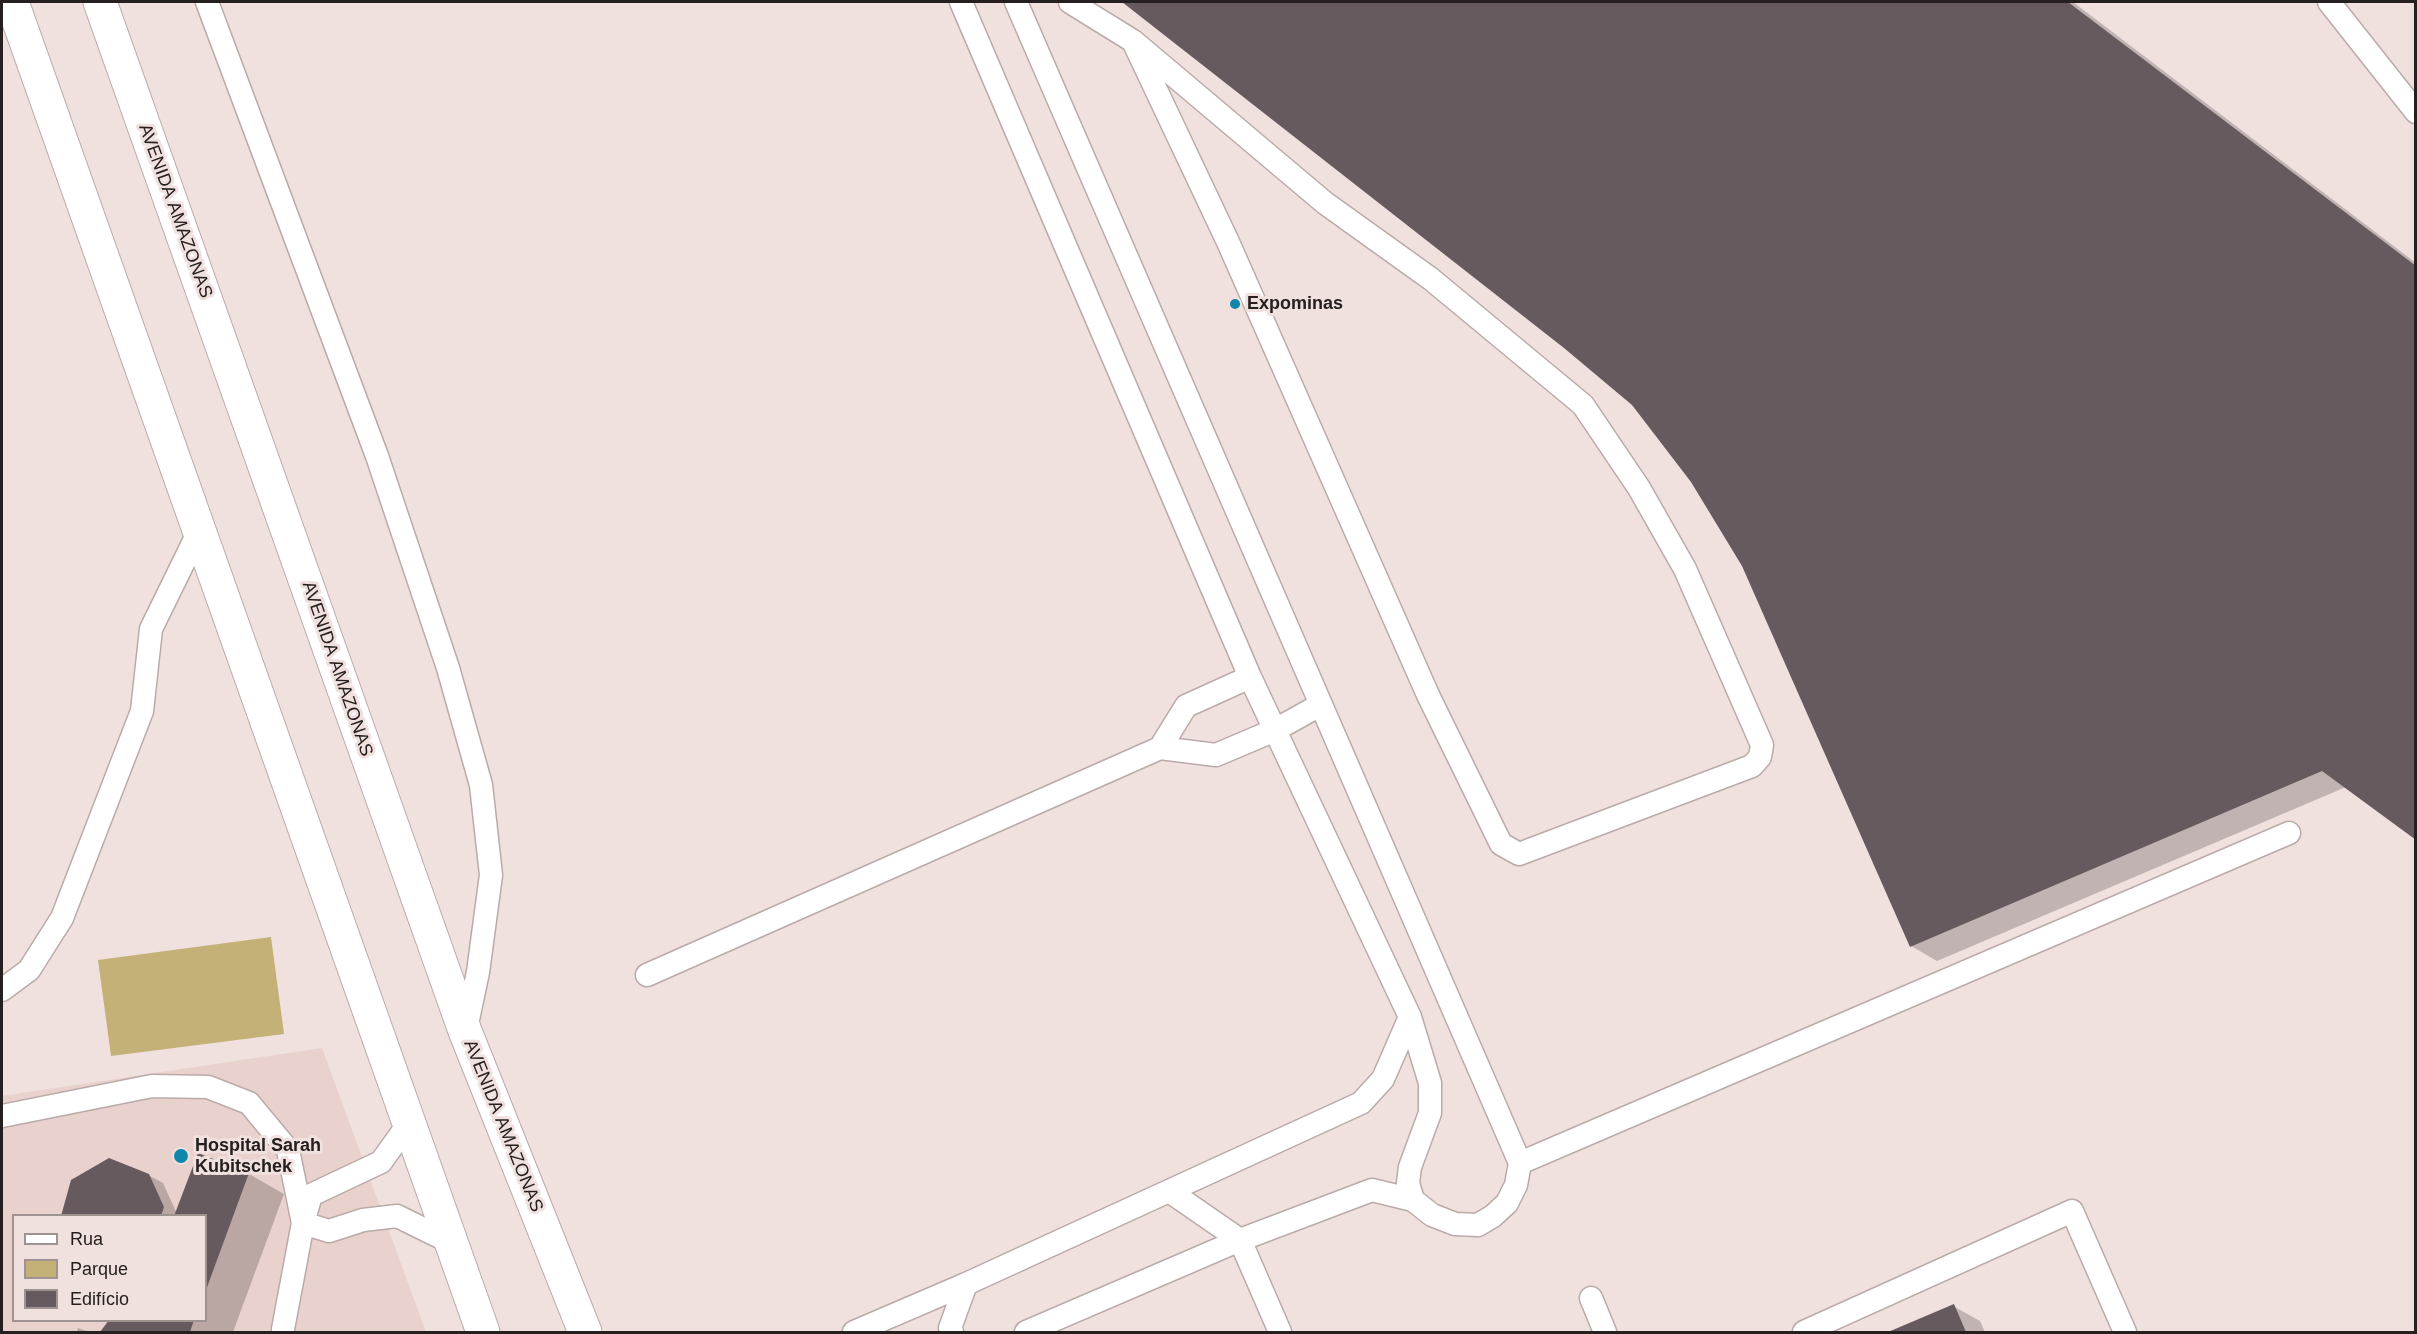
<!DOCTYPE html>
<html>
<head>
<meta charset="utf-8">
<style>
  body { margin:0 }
  #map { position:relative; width:2417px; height:1334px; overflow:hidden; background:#f0e0de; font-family:Helvetica,sans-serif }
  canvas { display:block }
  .frame { position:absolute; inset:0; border:3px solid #25201f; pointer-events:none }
  .legend { position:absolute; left:12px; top:1214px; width:195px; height:108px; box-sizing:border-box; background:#f0e0de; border:2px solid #9f9392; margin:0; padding:8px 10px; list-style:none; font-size:18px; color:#25201f }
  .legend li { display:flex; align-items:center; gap:12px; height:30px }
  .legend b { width:30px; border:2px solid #9f9392 }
</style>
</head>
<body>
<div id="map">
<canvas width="2417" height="1334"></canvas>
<div class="frame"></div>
<ul class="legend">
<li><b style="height:8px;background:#fff"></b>Rua</li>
<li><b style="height:16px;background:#c3b178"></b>Parque</li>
<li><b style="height:16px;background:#675a5f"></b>Edifício</li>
</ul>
</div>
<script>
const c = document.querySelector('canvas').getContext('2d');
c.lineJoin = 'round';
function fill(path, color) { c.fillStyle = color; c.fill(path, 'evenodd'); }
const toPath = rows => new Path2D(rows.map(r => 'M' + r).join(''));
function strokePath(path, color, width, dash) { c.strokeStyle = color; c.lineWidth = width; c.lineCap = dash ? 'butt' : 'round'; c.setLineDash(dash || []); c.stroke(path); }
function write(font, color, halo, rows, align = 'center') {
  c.font = font + ' Helvetica,sans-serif'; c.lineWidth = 6; c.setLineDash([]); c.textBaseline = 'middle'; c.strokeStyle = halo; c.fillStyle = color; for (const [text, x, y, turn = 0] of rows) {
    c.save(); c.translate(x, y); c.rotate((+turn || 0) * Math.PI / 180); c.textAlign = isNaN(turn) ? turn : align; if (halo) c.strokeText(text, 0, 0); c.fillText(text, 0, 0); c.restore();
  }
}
const built = toPath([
  [322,1048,426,1332,2,1332,2,1096],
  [14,1216,206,1216,206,1320,14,1320]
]);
const green = toPath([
  [271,937,284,1034,111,1056,98,960]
]);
const shadow = toPath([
  [1125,2,2073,2,2416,263,2416,838,2346,787,1937,961,1911,946,1743,565,1692,481,1633,404,1565,347],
  [249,1174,284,1194,233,1332,102,1332,111,1320,206,1320,206,1216,63,1216,148,1175,163,1183,177,1214],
  [1953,1306,1980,1321,1985,1332,1892,1332],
  [78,1328,89,1332,77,1332]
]);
const building = toPath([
  [1122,2,2068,2,2416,266,2416,840,2322,771,1910,947,1742,566,1691,482,1632,405,1564,348],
  [198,1153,249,1173,206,1290,206,1216,174,1216],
  [109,1158,149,1174,164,1207,161,1216,61,1216,71,1180],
  [1954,1304,1966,1332,1888,1332],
  [109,1320,194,1320,190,1332,100,1332]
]);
const service = toPath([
  [207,2,377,456,448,668,481,785,491,875,478,972,466,1029],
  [961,2,1250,677,1410,1017,1430,1083,1430,1113,1410,1167,1408,1183,1413,1200,1432,1215,1455,1224,1478,1225,1493,1216,1507,1203,1516,1185,1520,1163,1016,2],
  [1070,2,1133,41,1228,242,1428,695,1501,844,1519,854,1752,766,1760,757,1762,745,1685,569,1639,488,1583,405,1431,279,1325,203,1133,41],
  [2329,2,2416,112],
  [1250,677,1186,706,1160,748,1216,755,1275,730,1320,705],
  [647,975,1160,748],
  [2,990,29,970,62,918,142,711,151,629,198,533],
  [2,1116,152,1086,208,1087,249,1103,288,1150,303,1223,283,1329],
  [409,1123,381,1162,311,1195,303,1223,329,1231,363,1220,397,1216,452,1243],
  [1520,1163,2289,833],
  [1169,1191,1240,1240,1280,1332],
  [1591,1298,1605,1332],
  [854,1332,966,1284,1361,1103,1383,1079,1410,1017],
  [952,1332,950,1328,966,1284],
  [1026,1332,1240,1240,1372,1190,1413,1200],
  [1804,1332,2072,1211,2125,1332]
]);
const primary = toPath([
  [12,2,483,1332],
  [100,2,465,1031,585,1332]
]);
const markers = [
  [1235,304,6,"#1186ab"],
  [181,1156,8,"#1186ab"]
];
const streetNames = [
  ["AVENIDA AMAZONAS",175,211,70],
  ["AVENIDA AMAZONAS",337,669,71],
  ["AVENIDA AMAZONAS",503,1126,68]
];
const poiNames = [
  ["Expominas",1247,304],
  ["Hospital Sarah",195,1146],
  ["Kubitschek",195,1167]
];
fill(built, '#e9d1ce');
fill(green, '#c3b178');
fill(shadow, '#0003');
fill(building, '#675a5f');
strokePath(service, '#baaba9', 25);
strokePath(primary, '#baaba9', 35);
strokePath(service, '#fff', 22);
strokePath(primary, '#fff', 33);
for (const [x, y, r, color] of markers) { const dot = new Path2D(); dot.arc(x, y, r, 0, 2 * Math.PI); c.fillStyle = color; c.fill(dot); strokePath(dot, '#f0e0de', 2); }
write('18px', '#25201f', '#f0e0de', streetNames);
write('bold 18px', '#25201f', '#f0e0de', poiNames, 'left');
</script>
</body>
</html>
